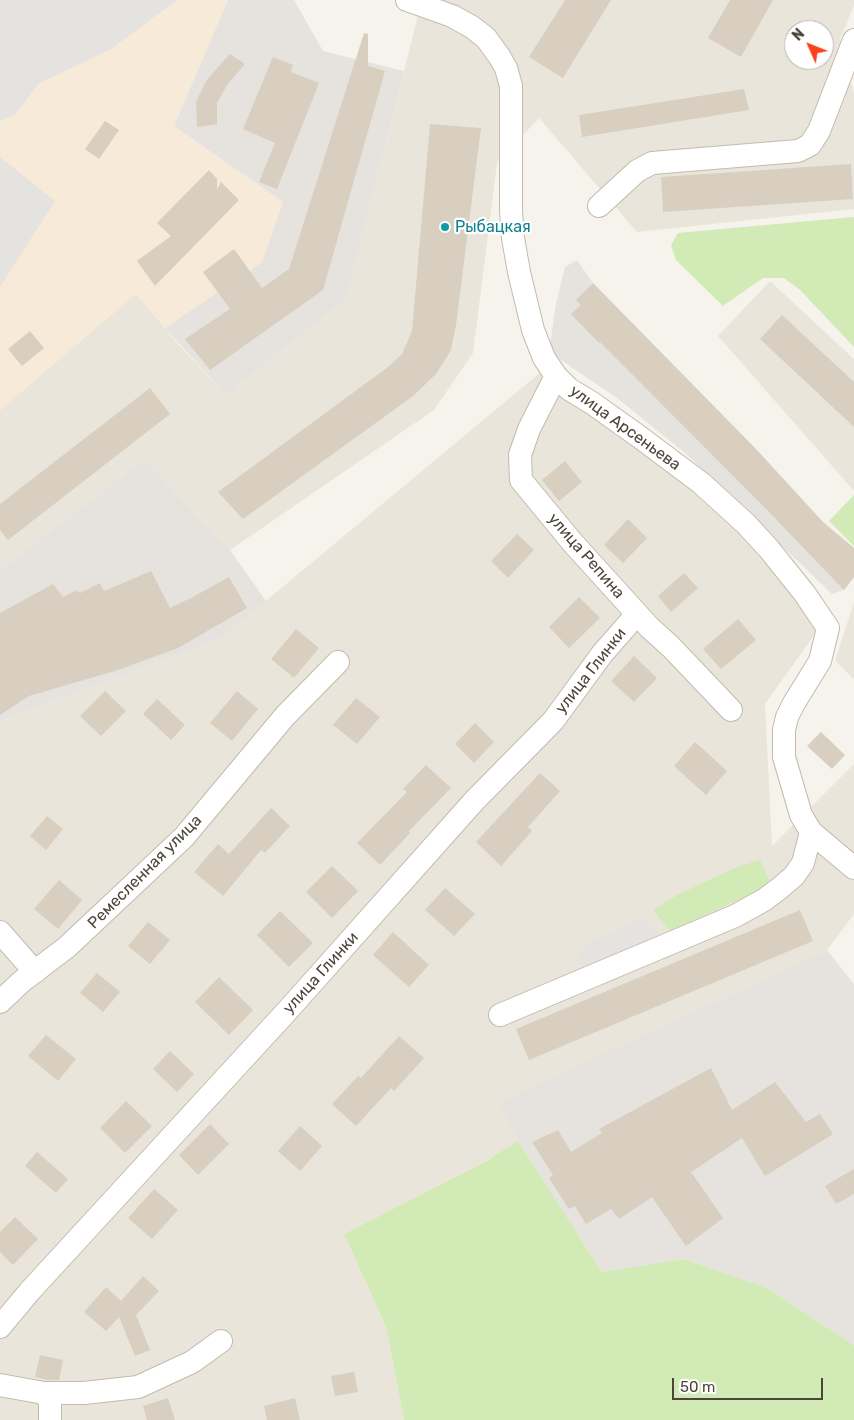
<!DOCTYPE html>
<html>
<head>
<meta charset="utf-8">
<style>
  body { margin:0 }
  #map { position:relative; width:854px; height:1420px; overflow:hidden; background:#f6f3ec; font-family:Rubik,sans-serif }
  canvas { display:block }
  .north { position:absolute; left:784px; top:20px; width:50px; height:50px; box-sizing:border-box; background:#fff; border:1px solid #b7b4b0; border-radius:50%; rotate:314deg; font-size:14px; font-weight:700; line-height:20px; text-align:center; color:#4b4439 }
  .north::after { content:''; display:block; margin:auto; width:18px; height:22px; background:#fc3f1d; clip-path:polygon(50% 0,100% 100%,50% 72%,0 100%) }
  .scale { position:absolute; left:672px; top:1378px; width:151px; height:22px; box-sizing:border-box; border:2px solid #4b4439; border-top:0; padding-left:6px; font-size:15px; line-height:18px; white-space:nowrap; color:#4b4439; -webkit-text-stroke:4px #fff; paint-order:stroke }
</style>
</head>
<body>
<div id="map">
<canvas width="854" height="1420"></canvas>
<div class="north">N</div>
<div class="scale">50 m</div>
</div>
<script>
const c = document.querySelector('canvas').getContext('2d');
c.lineJoin = 'round';
function fill(path, color) { c.fillStyle = color; c.fill(path, 'evenodd'); }
const toPath = rows => new Path2D(rows.map(r => 'M' + r).join(''));
function strokePath(path, color, width, dash) { c.strokeStyle = color; c.lineWidth = width; c.lineCap = dash ? 'butt' : 'round'; c.setLineDash(dash || []); c.stroke(path); }
function write(font, color, halo, rows, align = 'center') {
  c.font = font + ' Rubik,sans-serif'; c.lineWidth = 4.5; c.setLineDash([]); c.textBaseline = 'middle'; c.strokeStyle = halo; c.fillStyle = color; for (const [text, x, y, turn = 0] of rows) {
    c.save(); c.translate(x, y); c.rotate((+turn || 0) * Math.PI / 180); c.textAlign = isNaN(turn) ? turn : align; if (halo) c.strokeText(text, 0, 0); c.fillText(text, 0, 0); c.restore();
  }
}
const residential = toPath([
  [422,0,854,0,854,6,840,39,854,94,854,209,637,232,539,118,497,163,473,353,434,410,230,550,144,459,0,570,0,410,136,293,178,344,226,395,346,300],
  [794,30,824,30,824,60,794,60],
  [770,281,854,359,854,491,718,336],
  [541,372,738,527,818,630,765,704,772,846,854,764,854,914,827,950,500,1102,518,1141,501,1153,344,1234,386,1327,404,1420,0,1420,0,721,220,639],
  [854,602,854,679,835,661]
]);
const commercial = toPath([
  [0,0,228,0,174,126,283,202,262,262,165,328,136,294,0,410]
]);
const industrial = toPath([
  [228,0,294,0,323,51,404,71,346,300,226,395,165,328,262,262,283,202,174,126],
  [577,260,593,283,755,448,823,522,854,548,854,577,844,590,832,594,684,452,617,398,549,352,556,304,565,267],
  [144,459,230,550,266,601,220,639,0,721,0,570],
  [827,950,854,984,854,1345,767,1288,684,1259,602,1272,518,1141,499,1102]
]);
const green = toPath([
  [854,217,854,347,800,290,784,278,763,278,723,306,676,260,671,245,678,233],
  [854,495,854,546,829,521],
  [760,860,771,885,670,931,653,910,679,894,737,867],
  [518,1141,602,1272,684,1259,767,1288,854,1345,854,1420,404,1420,386,1327,344,1234,488,1160]
]);
const parking = toPath([
  [0,0,177,0,111,49,38,84,16,114,0,121],
  [0,157,55,201,0,287],
  [642,919,661,935,582,967,577,965,580,952,593,940]
]);
const building = toPath([
  [565,0,611,0,563,78,529,57],
  [730,0,773,0,741,57,708,38],
  [364,33,368,34,368,66,385,71,323,290,210,370,185,339,230,309,203,272,234,249,262,288,289,269],
  [230,54,245,64,227,85,217,103,217,124,197,127,196,102,206,81],
  [273,57,293,65,291,72,319,83,277,189,259,182,275,143,243,129],
  [744,89,749,110,582,137,579,115],
  [105,121,119,130,99,159,85,149],
  [430,124,481,128,456,325,451,350,436,374,413,396,243,519,218,492,388,367,402,354,412,331],
  [851,164,853,199,663,212,661,177],
  [209,170,217,179,217,190,221,182,239,200,155,286,137,261,171,236,157,223],
  [593,283,755,448,823,522,854,548,854,577,844,590,769,512,600,342,599,343,571,314,581,305,576,300],
  [782,315,854,382,854,427,760,339],
  [30,331,44,348,22,366,8,349],
  [150,388,170,414,8,540,0,530,0,504],
  [565,461,582,482,559,501,542,480],
  [628,519,647,538,623,563,604,545],
  [517,534,534,550,508,578,491,561],
  [151,571,170,608,193,597,229,577,247,608,178,648,118,670,29,696,0,715,0,613,53,584,63,597,77,590,80,593,100,583,104,591],
  [684,573,698,588,671,612,658,596],
  [579,597,600,618,569,648,549,627],
  [738,619,756,640,721,669,703,649],
  [296,629,319,648,294,678,271,659],
  [634,656,657,678,634,702,611,681],
  [105,691,126,711,101,736,80,716],
  [237,691,258,709,232,741,210,723],
  [356,698,380,717,357,744,333,725],
  [157,699,185,725,171,740,143,714],
  [475,723,494,742,474,763,455,744],
  [821,732,845,755,832,769,807,746],
  [695,742,727,771,706,795,674,766],
  [426,765,451,788,409,831,410,833,380,865,357,843,407,792,403,789],
  [540,773,560,791,528,827,532,831,501,866,476,842],
  [271,808,290,826,265,853,261,850,223,896,194,872,218,844,229,854],
  [47,816,63,829,46,850,30,836],
  [332,866,358,891,332,918,306,892],
  [59,880,82,900,58,929,34,909],
  [445,888,475,914,454,936,425,910],
  [800,910,813,941,529,1060,516,1029],
  [280,911,313,943,289,967,257,935],
  [148,922,170,940,150,964,128,946],
  [393,932,429,965,409,987,373,955],
  [97,973,120,992,103,1012,80,993],
  [219,977,253,1010,229,1035,195,1002],
  [46,1035,76,1059,58,1081,28,1056],
  [399,1036,424,1058,394,1091,391,1088,356,1126,332,1104,358,1076,361,1078],
  [170,1051,194,1074,177,1092,153,1069],
  [711,1068,732,1110,775,1082,806,1122,820,1114,833,1134,765,1176,742,1138,691,1172,723,1218,686,1246,652,1197,619,1219,611,1209,586,1224,575,1206,569,1209,549,1178,553,1175,532,1142,558,1130,571,1152,602,1133,599,1129],
  [126,1101,152,1126,125,1153,100,1128],
  [210,1124,229,1144,198,1175,179,1155],
  [300,1126,322,1146,300,1171,278,1151],
  [37,1152,68,1179,56,1193,25,1166],
  [854,1169,854,1194,836,1204,825,1186],
  [154,1189,178,1210,152,1239,128,1218],
  [15,1217,38,1239,13,1265,0,1252,0,1232],
  [143,1276,159,1291,136,1315,150,1350,135,1356,119,1317,106,1331,84,1312,106,1287,121,1301],
  [40,1355,63,1360,59,1380,48,1380,35,1377],
  [354,1372,358,1392,335,1396,331,1376],
  [168,1398,175,1420,147,1420,143,1406],
  [295,1398,300,1420,267,1420,264,1406]
]);
const minor = toPath([
  [407,0,452,16,472,27,486,38,499,56,506,68,511,86,511,211,513,238,519,272,533,330,544,358,556,376,569,389,592,403,641,438,701,483,746,524,769,549,805,594,828,628,820,661,794,703,787,717,784,730,784,757,801,815,811,832,854,868],
  [599,206,637,171,652,163,798,151,810,145,819,131,854,40],
  [556,376,529,429,520,455,521,480,572,542,649,627,671,647,731,710],
  [0,932,35,972],
  [0,1002,21,982,67,947,184,837,285,716,338,662],
  [500,1015,735,916,764,900,780,888,794,876,803,863,811,832],
  [0,1327,29,1292,288,1010,475,800,553,721,602,654,637,614],
  [0,1385,44,1393,84,1393,138,1387,192,1362,221,1341],
  [44,1393,50,1401,50,1420]
]);
const markers = [
  [445,227,5,"#0f9aa8"]
];
const cultureNames = [
  ["Рыбацкая",455,227]
];
const streetNames = [
  ["улица Арсеньева",625,428,36],
  ["улица Репина",586,556,49],
  ["улица Глинки",591,671,-52],
  ["Ремесленная улица",145,872,-45],
  ["улица Глинки",321,973,-48]
];
fill(residential, '#eae5da');
fill(commercial, '#f7ead8');
fill(industrial, '#e6e2dd');
fill(green, '#d2eab5');
fill(parking, '#e5e3e0');
fill(building, '#d8cfc1');
strokePath(minor, '#c2bbae', 24);
strokePath(minor, '#fff', 22);
for (const [x, y, r, color] of markers) { const dot = new Path2D(); dot.arc(x, y, r, 0, 2 * Math.PI); c.fillStyle = color; c.fill(dot); strokePath(dot, '#fff', 2); }
write('16px', '#0d838f', '#fff', cultureNames, 'left');
write('16px', '#4b4439', '#fff', streetNames);
</script>
</body>
</html>
